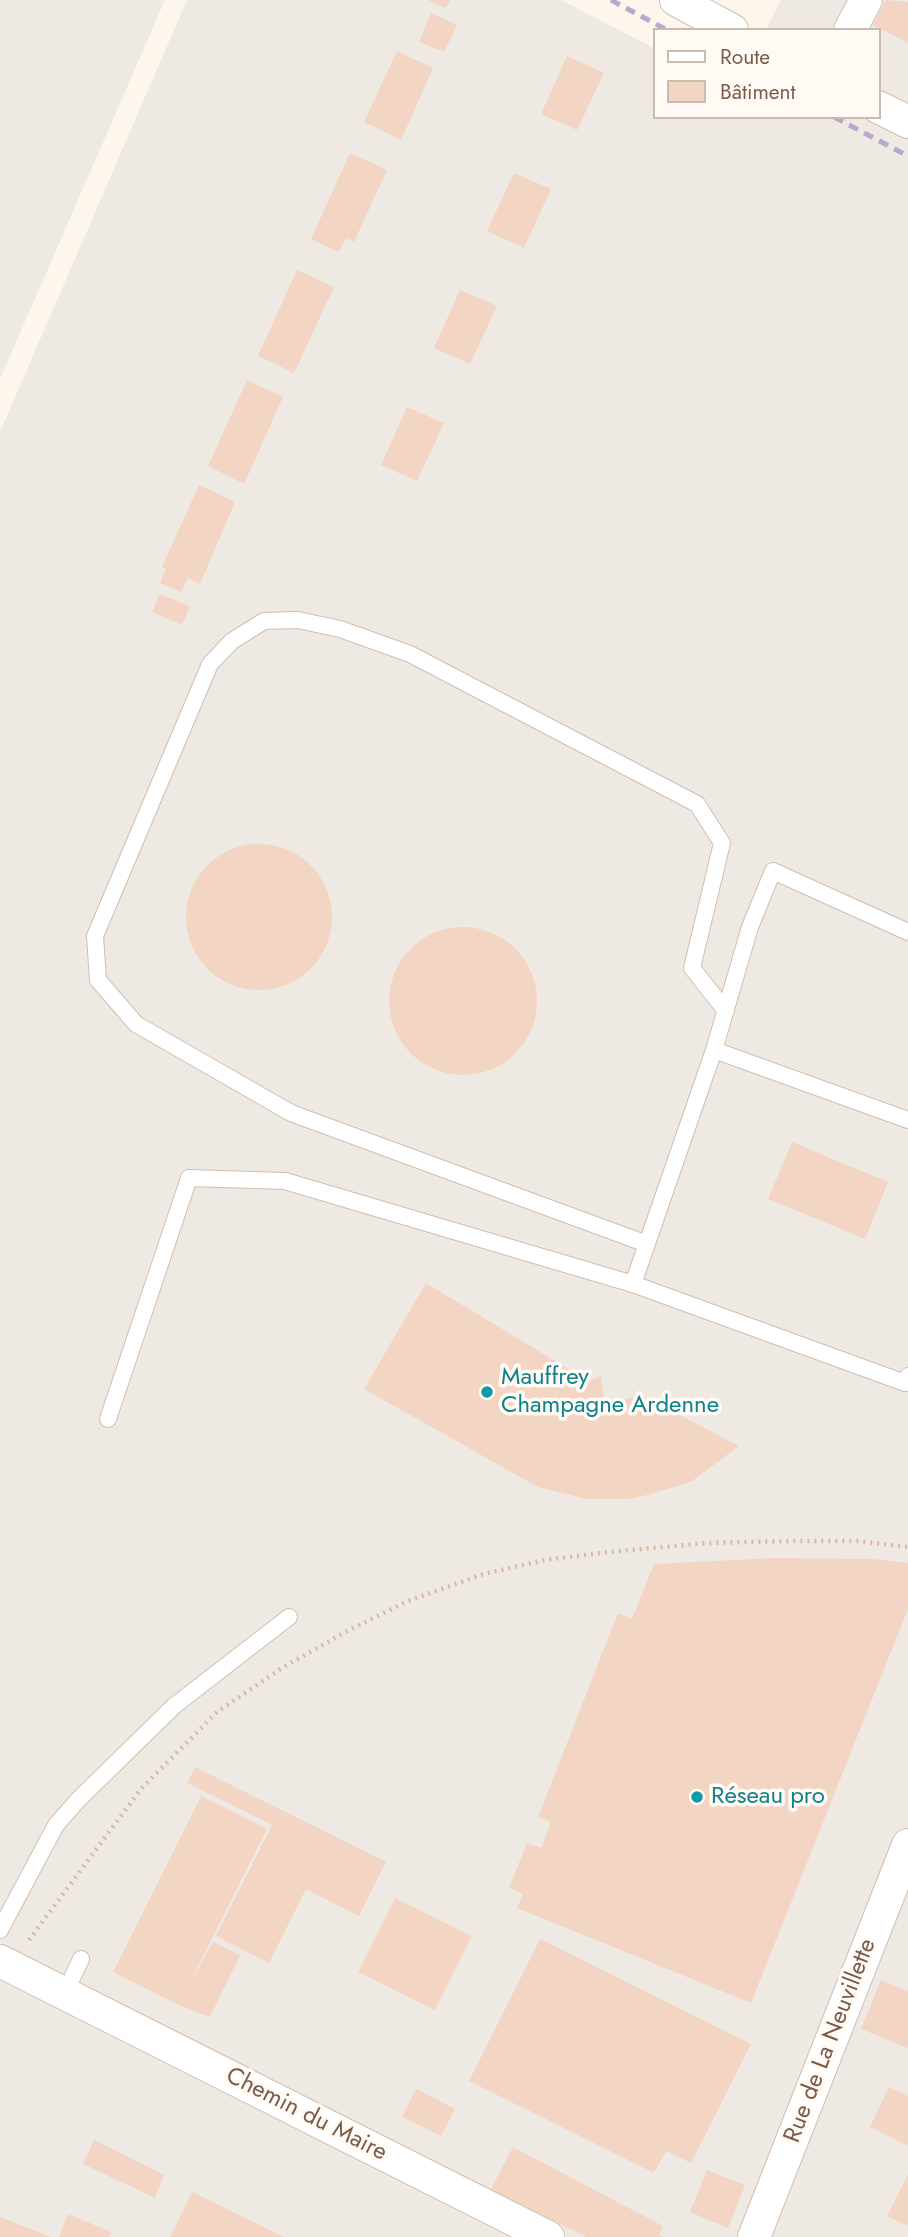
<!DOCTYPE html>
<html>
<head>
<meta charset="utf-8">
<style>
  body { margin:0 }
  #map { position:relative; width:908px; height:2237px; overflow:hidden; background:#fdf6ec; font-family:Jost,sans-serif }
  canvas { display:block }
  .legend { position:absolute; left:653px; top:28px; width:228px; height:91px; box-sizing:border-box; background:#fffaf3; border:2px solid #cabbb1; margin:0; padding:9px 12px; list-style:none; font-size:21px; color:#7a5c4d }
  .legend li { display:flex; align-items:center; gap:14px; height:35px }
  .legend b { width:35px; border:2px solid #cabbb1 }
</style>
</head>
<body>
<div id="map">
<canvas width="908" height="2237"></canvas>
<ul class="legend">
<li><b style="height:9px;background:#fff"></b>Route</li>
<li><b style="height:19px;background:#f3d5c3"></b>Bâtiment</li>
</ul>
</div>
<script>
const c = document.querySelector('canvas').getContext('2d');
c.lineJoin = 'round';
function fill(path, color) { c.fillStyle = color; c.fill(path, 'evenodd'); }
const toPath = rows => new Path2D(rows.map(r => 'M' + r).join(''));
function strokePath(path, color, width, dash) { c.strokeStyle = color; c.lineWidth = width; c.lineCap = dash ? 'butt' : 'round'; c.setLineDash(dash || []); c.stroke(path); }
function write(font, color, halo, rows, align = 'center') {
  c.font = font + ' Jost,sans-serif'; c.lineWidth = 7; c.setLineDash([]); c.textBaseline = 'middle'; c.strokeStyle = halo; c.fillStyle = color; for (const [text, x, y, turn = 0] of rows) {
    c.save(); c.translate(x, y); c.rotate((+turn || 0) * Math.PI / 180); c.textAlign = isNaN(turn) ? turn : align; if (halo) c.strokeText(text, 0, 0); c.fillText(text, 0, 0); c.restore();
  }
}
const industrial = toPath([
  [0,0,165,0,0,379],
  [187,0,561,0,654,48,654,117,878,117,878,30,766,30,781,0,908,0,908,2237,0,2237,0,432]
]);
const building = toPath([
  [428,0,450,0,446,8],
  [886,0,908,2,908,43,873,25],
  [431,13,457,25,444,52,419,42],
  [397,51,433,68,401,140,364,122],
  [567,56,604,73,577,130,541,114],
  [350,153,387,170,354,242,346,238,339,252,311,239],
  [514,173,551,189,524,248,487,231],
  [297,270,334,287,294,373,258,356],
  [460,290,497,306,470,364,434,348],
  [247,380,283,397,244,484,208,466],
  [407,407,444,423,417,481,381,465],
  [199,485,235,502,200,584,188,578,181,592,160,583,166,568,162,567],
  [160,594,190,606,182,625,152,612],
  '186 917a73 73 0 1 1 146 0a73 73 0 1 1-146 0Z',
  '389 1001a74 74 0 1 1 148 0a74 74 0 1 1-148 0Z',
  [792,1142,888,1182,865,1239,768,1199],
  [426,1283,588,1381,601,1376,604,1403,643,1396,739,1446,692,1481,652,1494,628,1499,586,1499,538,1487,364,1389],
  [776,1558,873,1559,908,1563,908,1609,751,2003,517,1908,523,1894,509,1888,527,1843,541,1848,551,1822,538,1817,618,1613,632,1619,654,1564],
  [195,1767,386,1862,359,1916,306,1889,269,1963,216,1936,272,1825,187,1783],
  [201,1796,267,1829,189,1984,213,1942,240,1955,210,2017,179,2005,113,1972],
  [395,1898,472,1936,435,2010,358,1972],
  [540,1939,751,2044,691,2163,666,2151,654,2173,469,2081],
  [881,1980,908,1991,908,2048,861,2029],
  [889,2087,908,2096,908,2146,870,2127],
  [416,2089,455,2109,441,2136,402,2117],
  [94,2140,164,2175,155,2198,83,2164],
  [513,2147,663,2226,659,2235,664,2237,586,2237,491,2189],
  [707,2170,745,2185,728,2228,690,2212],
  [908,2174,908,2226,887,2216],
  [192,2192,284,2237,170,2237],
  [68,2214,111,2232,109,2237,59,2237],
  [0,2217,51,2237,0,2237]
]);
const path = toPath([
  [29,1940,141,1789,217,1712,282,1668,349,1630,408,1601,484,1574,545,1560,609,1552,707,1543,794,1541,858,1541,908,1547]
]);
const service = toPath([
  [714,1050,750,927,773,871,908,932],
  [647,1244,291,1113,136,1024,98,980,95,936,210,664,232,641,264,621,298,620,340,629,410,654,697,804,722,843,692,968,726,1011],
  [633,1284,905,1383,908,1376],
  [108,1419,189,1178,285,1181,633,1284,714,1050,908,1120],
  [0,1930,56,1825,78,1800,174,1706,289,1617],
  [65,1993,81,1959]
]);
const minor = toPath([
  [676,0,732,30],
  [850,30,866,0],
  [878,107,908,122],
  [0,1961,548,2237],
  [754,2237,908,1845]
]);
const rail = toPath([
  [611,0,667,30],
  [834,117,908,156]
]);
const markers = [
  [487,1392,7,"#0f9aa8"],
  [697,1797,7,"#0f9aa8"]
];
const cultureNames = [
  ["Mauffrey",501,1378],
  ["Champagne Ardenne",501,1406],
  ["Réseau pro",711,1797]
];
const streetNames = [
  ["Rue de La Neuvillette",831,2041,-69],
  ["Chemin du Maire",306,2115,27]
];
fill(industrial, '#efe9e4');
fill(building, '#f3d5c3');
strokePath(service, '#d1beb0', 18);
strokePath(minor, '#d1beb0', 34);
strokePath(path, '#d9b8a5', 4.5, [2, 5]);
strokePath(service, '#fff', 16);
strokePath(minor, '#fff', 32);
strokePath(rail, '#b9a8c9', 5, [10, 7]);
for (const [x, y, r, color] of markers) { const dot = new Path2D(); dot.arc(x, y, r, 0, 2 * Math.PI); c.fillStyle = color; c.fill(dot); strokePath(dot, '#fffaf3', 2.5); }
write('24px', '#0d838f', '#fffaf3', cultureNames, 'left');
write('24px', '#7a5c4d', '#fffaf3', streetNames);
</script>
</body>
</html>
